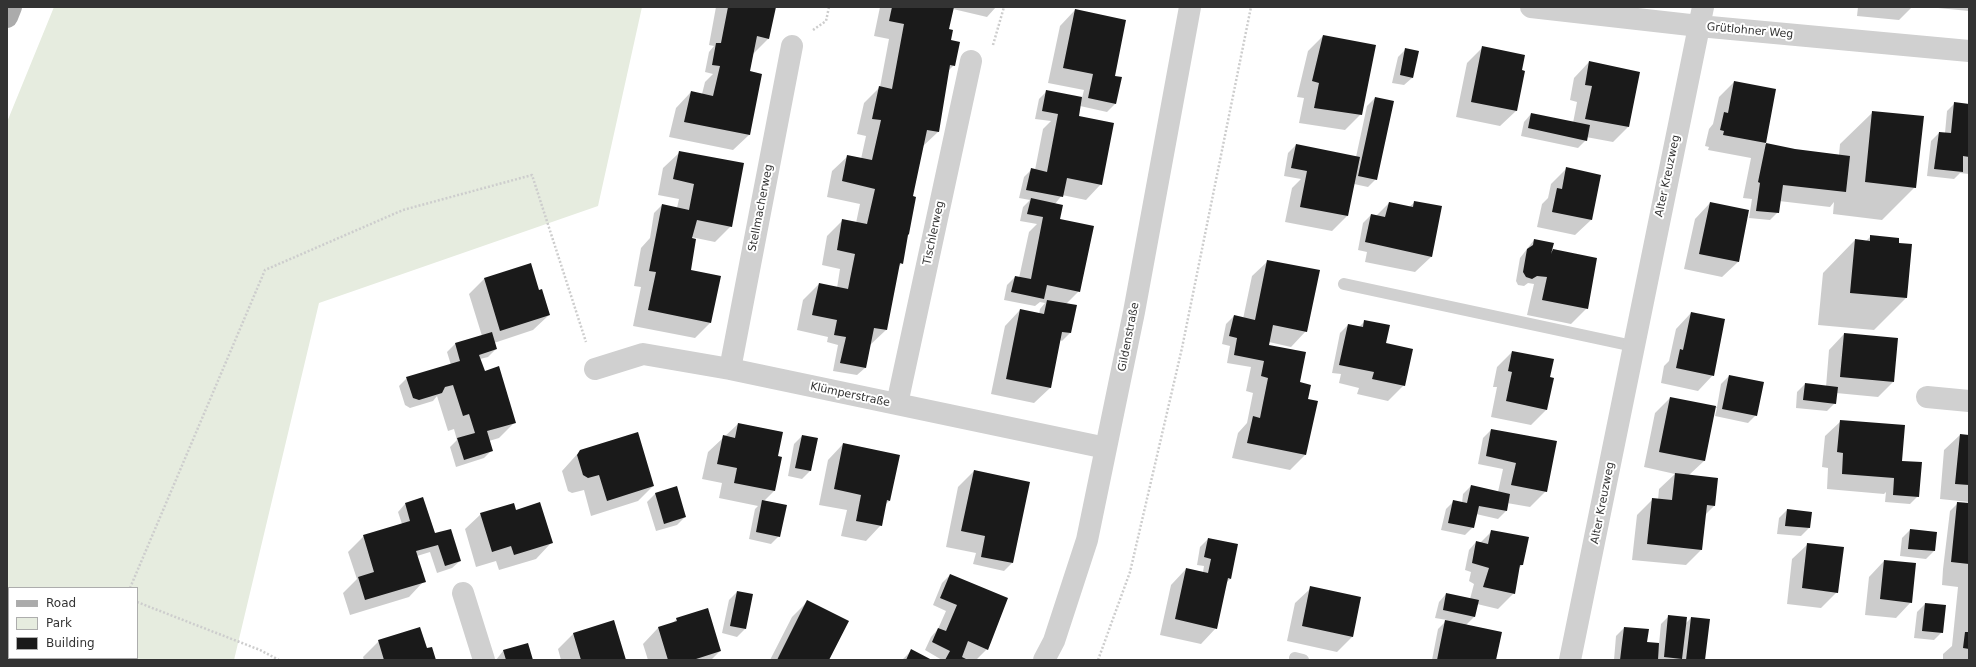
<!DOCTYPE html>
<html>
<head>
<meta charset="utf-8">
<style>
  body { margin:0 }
  #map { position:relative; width:1976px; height:667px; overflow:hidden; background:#fff; font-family:"DejaVu Sans",sans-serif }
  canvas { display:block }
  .frame { position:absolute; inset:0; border:8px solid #333; pointer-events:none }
  .legend { position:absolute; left:8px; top:587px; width:130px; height:72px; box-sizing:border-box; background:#fff; border:1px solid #adadad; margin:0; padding:5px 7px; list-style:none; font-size:12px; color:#333 }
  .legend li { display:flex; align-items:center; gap:8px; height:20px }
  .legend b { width:20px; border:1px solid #adadad }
</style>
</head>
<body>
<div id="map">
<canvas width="1976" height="667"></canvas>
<div class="frame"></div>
<ul class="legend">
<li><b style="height:5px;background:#ababab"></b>Road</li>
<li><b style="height:11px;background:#e6ecdf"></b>Park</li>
<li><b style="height:11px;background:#1a1a1a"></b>Building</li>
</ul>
</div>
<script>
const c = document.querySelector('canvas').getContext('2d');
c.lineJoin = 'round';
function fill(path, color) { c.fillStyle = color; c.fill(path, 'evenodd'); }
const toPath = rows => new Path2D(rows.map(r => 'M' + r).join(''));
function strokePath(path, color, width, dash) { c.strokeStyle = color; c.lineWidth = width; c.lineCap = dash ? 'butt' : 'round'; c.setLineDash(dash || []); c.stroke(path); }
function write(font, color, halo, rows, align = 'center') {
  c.font = font + ' "DejaVu Sans",sans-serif'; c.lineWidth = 4; c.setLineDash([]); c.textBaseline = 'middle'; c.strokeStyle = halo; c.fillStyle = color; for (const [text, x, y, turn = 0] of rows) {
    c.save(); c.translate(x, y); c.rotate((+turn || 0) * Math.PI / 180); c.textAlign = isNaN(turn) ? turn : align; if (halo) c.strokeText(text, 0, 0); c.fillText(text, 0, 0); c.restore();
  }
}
const green = toPath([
  [54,7,642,7,598,206,319,303,234,660,7,660,7,122],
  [9,588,137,588,137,658,9,658]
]);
const shadow = toPath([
  [716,7,775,7,769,38,753,54,749,71,749,135,733,150,669,137,676,108,691,92,702,94,705,82,713,74,705,72,709,52,714,46,709,45],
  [880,7,996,7,987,17,953,9,948,30,954,65,948,71,938,132,922,147,912,197,902,263,898,267,886,330,870,345,865,368,857,375,833,371,838,345,827,342,828,337,797,330,803,300,819,284,837,288,840,269,822,265,827,236,843,220,856,223,860,204,827,197,832,171,848,156,861,159,866,136,857,134,864,103,880,87,889,39,874,36],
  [1858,7,1857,7,1912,7,1899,20,1857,16],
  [1969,7,1969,11,1938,8,1938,7],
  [1075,10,1114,77,1115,104,1107,112,1080,106,1078,116,1101,184,1086,200,1062,195,1055,204,1079,291,1066,304,1070,333,1062,341,1060,340,1050,388,1034,403,991,394,1005,326,1020,310,1039,314,1040,309,1045,303,1040,302,1035,306,1004,300,1007,285,1015,277,1019,278,1029,232,1037,224,1020,221,1023,207,1030,200,1019,198,1024,177,1032,169,1035,170,1043,129,1051,121,1035,119,1039,99,1047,91,1082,98,1084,90,1048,83,1060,26],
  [1323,36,1361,114,1345,130,1299,123,1304,98,1297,97,1308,51],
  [1483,47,1524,71,1516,111,1500,126,1456,117,1467,63],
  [1406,49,1412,78,1404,85,1392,83,1398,57],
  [1589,62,1628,127,1613,142,1586,137,1586,140,1578,148,1521,136,1524,122,1531,114,1573,123,1577,102,1570,100,1574,78],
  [1734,82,1775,90,1765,144,1795,150,1839,155,1840,144,1873,112,1915,187,1882,220,1833,214,1834,202,1830,207,1779,201,1778,212,1770,220,1749,218,1752,199,1743,198,1751,158,1708,150,1709,147,1705,146,1709,129,1713,124,1719,97],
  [1375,98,1376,179,1368,187,1354,184,1347,216,1332,231,1285,222,1292,188,1301,179,1284,176,1288,153,1296,145,1356,157,1367,106],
  [1955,103,1969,104,1969,174,1960,173,1954,179,1927,176,1931,141,1939,133,1945,133,1947,111],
  [679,153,731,226,715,242,691,237,689,271,710,323,695,338,633,326,641,287,634,286,641,248,650,238,654,213,662,205,677,208,679,199,658,195,663,168],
  [1567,168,1591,220,1575,235,1537,227,1542,204,1548,198,1551,184],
  [1415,202,1431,257,1415,272,1365,262,1367,252,1358,250,1363,223,1371,215,1376,216,1389,203,1409,207],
  [1710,203,1738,262,1722,277,1684,269,1695,219],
  [1871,236,1906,298,1874,330,1818,325,1823,273,1855,240,1866,241],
  [1534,240,1551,252,1554,250,1587,308,1571,324,1527,315,1534,284,1528,283,1524,286,1518,285,1516,281,1520,258],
  [1268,261,1306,331,1291,347,1269,342,1267,346,1298,383,1307,400,1305,455,1290,470,1232,458,1238,433,1247,423,1253,393,1246,391,1251,367,1227,363,1230,346,1222,344,1226,324,1234,316,1243,319,1252,276],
  [484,279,538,291,549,315,533,330,494,343,496,349,488,357,480,359,483,370,515,422,499,438,489,441,492,450,484,458,456,467,450,447,457,440,454,429,448,431,437,396,433,401,410,408,405,405,399,386,407,378,451,365,447,352,455,344,482,336,469,294],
  [1691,313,1713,375,1698,391,1661,383,1664,366,1669,361,1676,329],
  [1365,321,1385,344,1404,385,1388,401,1357,394,1359,388,1339,383,1341,374,1332,373,1340,333,1348,325,1359,327],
  [1844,334,1893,382,1878,397,1836,393,1835,403,1827,411,1796,408,1797,392,1805,384,1826,387,1829,350],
  [1512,352,1549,378,1546,410,1531,425,1491,417,1497,387,1493,387,1497,367],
  [1729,376,1756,415,1748,423,1715,416,1717,408,1715,407,1704,461,1689,475,1714,506,1705,515,1702,549,1686,565,1632,560,1637,515,1653,499,1658,500,1659,489,1675,474,1644,467,1655,413,1670,398,1717,407,1721,384],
  [1841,421,1901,462,1918,496,1910,504,1885,502,1886,492,1884,494,1827,489,1828,468,1822,467,1825,436],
  [738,424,777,457,781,458,774,491,763,502,779,536,771,544,749,539,755,509,758,506,719,498,722,483,702,479,708,452],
  [1491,430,1546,491,1530,507,1507,503,1506,511,1498,519,1476,514,1473,527,1465,535,1441,530,1446,509,1454,501,1462,503,1463,494,1471,486,1498,492,1503,469,1478,464,1483,438],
  [1960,435,1969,436,1969,502,1940,499,1944,450],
  [802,436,817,439,810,471,802,479,788,476,794,444],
  [843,444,890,500,885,505,881,525,866,541,841,536,847,510,819,505,828,460],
  [580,451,653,486,638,501,591,516,584,490,572,493,568,491,562,471],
  [974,471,1012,563,1004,571,973,564,976,553,946,547,958,487],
  [676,488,685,517,677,525,656,531,647,502,655,494],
  [1958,503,1969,504,1969,660,1943,660,1943,654,1952,646,1958,587,1942,585,1943,569,1950,511],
  [405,504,460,561,452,568,437,573,430,552,417,556,424,581,409,597,350,615,343,593,357,579,348,552,364,536,402,524,398,512],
  [1787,510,1810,513,1809,528,1801,536,1777,534,1779,518],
  [515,511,551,543,536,559,499,570,496,561,476,567,465,529,481,514],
  [1910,530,1934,551,1926,559,1900,556,1902,538],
  [1492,531,1522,565,1519,568,1514,593,1498,609,1477,604,1474,617,1466,625,1495,660,1432,660,1438,629,1447,620,1435,618,1439,602,1446,594,1470,599,1474,584,1469,581,1471,572,1465,570,1469,550,1476,542,1480,543],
  [1208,539,1230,579,1226,583,1216,628,1201,644,1160,635,1171,585,1186,569,1203,572,1204,566,1197,565,1200,547],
  [1808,544,1837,592,1821,608,1787,604,1792,559],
  [1884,561,1911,602,1896,618,1865,615,1869,577],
  [950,575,987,649,976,660,942,660,925,650,931,637,938,629,946,611,933,605,942,583],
  [1311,588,1353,636,1337,652,1287,641,1295,603],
  [737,592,745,629,737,637,722,633,729,600],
  [808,601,828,660,770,660,792,617],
  [1925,604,1942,632,1934,640,1914,638,1917,612],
  [1669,616,1685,624,1691,618,1708,620,1704,660,1614,660,1616,636,1624,628,1646,643,1659,644,1661,624],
  [677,619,720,651,711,660,648,660,643,644,658,628,671,624],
  [613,622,625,660,561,660,558,649,573,634],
  [379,641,435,660,364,660,363,657],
  [503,651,532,660,496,660],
  [911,651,930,660,902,660]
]);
const building = toPath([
  [728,7,776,7,769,39,757,36,750,71,762,74,750,135,684,122,691,91,713,96,720,66,712,65,716,43,721,43],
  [892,7,954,7,949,29,953,30,951,40,960,42,955,66,950,65,939,132,927,130,913,196,916,197,909,234,908,235,903,264,900,263,887,330,874,328,866,368,840,363,846,337,834,335,837,320,812,315,819,283,848,289,855,254,837,250,842,219,867,224,875,189,842,181,847,155,872,160,881,120,872,119,879,86,892,89,904,24,889,21],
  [1075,9,1126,20,1115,76,1122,77,1116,104,1088,98,1093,74,1063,68],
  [1323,35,1376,45,1362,115,1314,108,1319,83,1312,81],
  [1482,46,1525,55,1522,70,1525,71,1517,111,1471,102],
  [1405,48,1419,51,1413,78,1400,75],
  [1589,61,1640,72,1629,127,1585,119,1592,86,1585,85],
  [1734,81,1776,89,1766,143,1723,135,1724,131,1720,130,1724,112,1728,113],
  [1046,90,1082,97,1079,116,1114,123,1102,185,1067,178,1063,197,1026,190,1031,168,1047,172,1058,114,1042,111],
  [1375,97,1394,101,1377,180,1358,176],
  [1954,102,1969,104,1969,157,1963,156,1963,172,1934,169,1939,132,1951,133],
  [1872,111,1924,116,1916,188,1865,182],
  [1531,113,1590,125,1587,141,1528,128],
  [1766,143,1795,149,1850,156,1846,192,1783,185,1779,213,1756,211,1760,183,1758,182],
  [1296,144,1360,157,1348,216,1300,207,1307,171,1291,168],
  [679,151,744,163,732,227,697,220,692,238,696,239,691,270,721,276,711,323,648,310,656,272,649,271,662,204,689,210,694,184,673,179],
  [1566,167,1601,175,1592,220,1552,212,1557,188,1562,189],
  [1031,198,1063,205,1060,219,1094,226,1080,292,1047,285,1044,299,1011,292,1015,276,1031,279,1043,217,1027,214],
  [1414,201,1442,206,1432,257,1365,242,1371,214,1385,217,1389,202,1413,207],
  [1710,202,1749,210,1739,262,1699,254],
  [1870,235,1899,238,1899,243,1912,244,1907,298,1850,293,1855,239,1870,241],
  [1534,239,1554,243,1551,254,1553,249,1597,258,1588,309,1542,300,1547,277,1537,276,1532,279,1526,277,1523,272,1527,249,1533,245],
  [1267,260,1320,270,1307,332,1273,325,1269,345,1306,352,1300,382,1311,385,1308,399,1318,401,1306,455,1247,443,1253,416,1260,418,1268,378,1261,376,1264,361,1234,355,1237,338,1229,336,1234,315,1255,320],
  [531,263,539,290,542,289,550,315,500,331,484,278],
  [1047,300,1077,305,1071,333,1062,332,1051,388,1006,379,1020,309,1044,314],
  [1691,312,1725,319,1714,376,1676,368,1680,349,1683,350],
  [1364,320,1390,325,1386,343,1413,349,1405,386,1372,379,1374,372,1339,365,1348,324,1363,327],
  [492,332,497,349,479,355,485,371,499,366,516,423,487,431,493,451,464,460,457,438,475,433,469,414,463,416,453,385,445,387,442,393,419,400,413,398,406,377,460,361,455,343],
  [1844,333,1898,338,1894,382,1840,377],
  [1512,351,1554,359,1550,377,1554,378,1547,410,1506,401,1512,372,1508,371],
  [1729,375,1764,382,1757,416,1722,409],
  [1805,383,1838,387,1836,404,1803,400],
  [1670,397,1716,406,1705,461,1659,452],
  [1840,420,1905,425,1902,461,1922,462,1919,497,1893,495,1894,478,1842,474,1843,453,1837,452],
  [738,423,783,432,778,456,782,457,775,491,734,483,737,468,717,464,723,435,735,438],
  [1491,429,1557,441,1547,492,1511,485,1516,463,1486,456],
  [638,432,654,486,607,501,599,475,588,478,583,475,577,455,580,450],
  [1960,434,1969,435,1969,485,1955,484],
  [802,435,818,438,811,471,795,468],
  [843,443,900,455,890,501,887,500,882,526,856,521,861,495,834,489],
  [974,470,1030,482,1013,563,981,557,985,536,961,531],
  [1675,473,1718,478,1715,506,1707,505,1702,550,1647,544,1652,498,1672,500],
  [1471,485,1510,494,1507,511,1479,506,1474,528,1448,523,1453,500,1467,503],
  [677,486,686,517,664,524,655,493],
  [423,497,435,533,451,529,461,561,445,566,438,545,416,551,426,582,365,600,358,577,374,572,363,535,410,521,405,503],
  [762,500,787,505,780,537,756,532],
  [540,502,553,543,514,555,511,546,492,552,480,513,514,503,516,510],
  [1957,502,1969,503,1969,564,1951,562],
  [1787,509,1812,512,1810,528,1785,526],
  [1910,529,1937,532,1935,551,1908,549],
  [1491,530,1529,537,1523,565,1520,565,1515,594,1483,587,1489,568,1472,563,1476,541,1488,544],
  [1208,538,1238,544,1231,579,1228,578,1217,629,1175,619,1186,568,1208,573,1211,559,1204,557],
  [1807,543,1844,547,1838,593,1802,588],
  [1884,560,1916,563,1912,603,1880,599],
  [950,574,1008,598,988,650,968,641,962,657,968,660,945,660,950,651,932,642,938,628,946,631,957,605,940,598],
  [1310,586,1361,597,1353,637,1302,626],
  [737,591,753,594,746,629,730,626],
  [1446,593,1479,600,1475,617,1443,610],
  [807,600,849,621,829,660,777,660],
  [1925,603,1946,605,1943,633,1922,631],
  [708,608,721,651,693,660,668,660,658,627,677,621,676,618],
  [1668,615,1687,617,1682,659,1664,657],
  [1691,617,1710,619,1705,660,1686,660],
  [614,620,626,660,581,660,573,633],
  [1445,620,1502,632,1496,660,1437,660],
  [420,627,427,648,432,647,436,660,384,660,378,640],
  [1624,627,1649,629,1647,642,1659,643,1658,660,1620,660],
  [1965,632,1969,632,1969,649,1963,648],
  [528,643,533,660,506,660,503,650],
  [911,649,932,660,906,660]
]);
const path = toPath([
  [813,30,826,21,829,7],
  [993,45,1004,7],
  [130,588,265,270,403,210,532,175,586,342],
  [137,602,260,650,279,660],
  [97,660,98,658],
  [1098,660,1130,572,1182,348,1251,7]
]);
const lane = toPath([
  [1344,284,1633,346],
  [1295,658,1303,660]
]);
const street = toPath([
  [1531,7,1699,26,1969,51],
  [595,369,643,354,730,369,1106,448],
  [730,369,792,46],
  [1927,397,1969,401],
  [897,404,971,61],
  [463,593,484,660],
  [1044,660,1054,641,1087,540,1134,312,1190,7],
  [1570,660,1703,7]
]);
const primary = toPath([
  [7,17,11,7]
]);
const streetNames = [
  ["Grütlohner Weg",1750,31,5],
  ["Alter Kreuzweg",1668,176,-78],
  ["Stellmacherweg",761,208,-79],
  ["Tischlerweg",934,233,-78],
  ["Gildenstraße",1129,337,-79],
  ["Klümperstraße",850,395,12],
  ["Alter Kreuzweg",1603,503,-79]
];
fill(green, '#e6ecdf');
fill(shadow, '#0003');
fill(building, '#1a1a1a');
strokePath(path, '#cdcdcd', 2.5, [2, 2]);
strokePath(lane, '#d0d0d0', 12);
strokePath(street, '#d0d0d0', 22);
strokePath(primary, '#ababab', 22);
write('11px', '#333', '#fff', streetNames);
</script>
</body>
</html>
